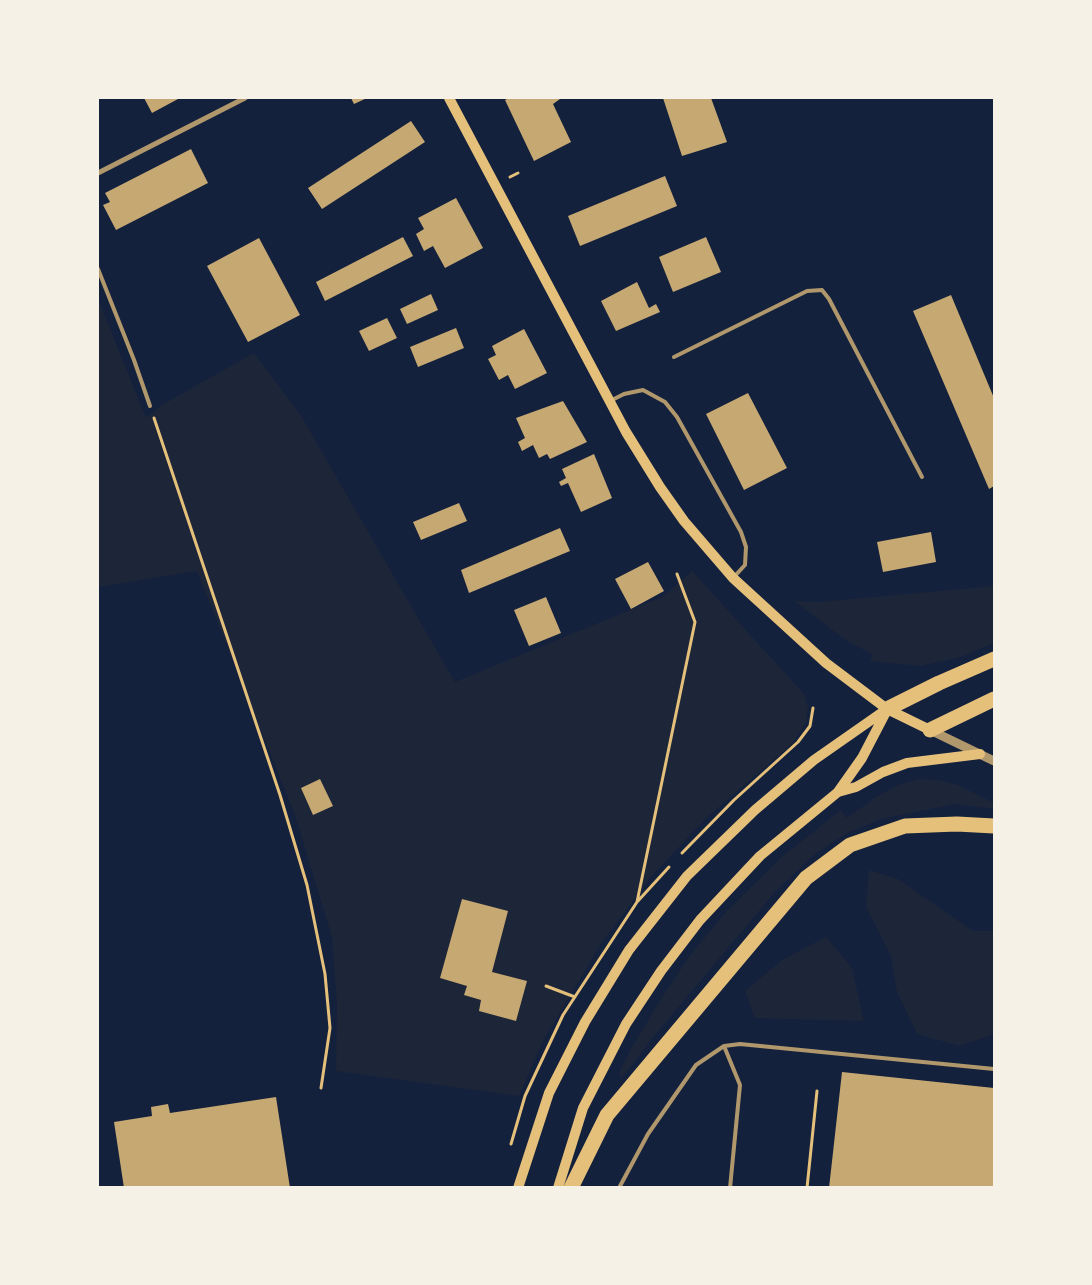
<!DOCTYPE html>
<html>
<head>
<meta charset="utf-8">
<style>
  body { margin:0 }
  #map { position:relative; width:1092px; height:1285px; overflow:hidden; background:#14213d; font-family:"Source Sans 3",sans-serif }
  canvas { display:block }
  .frame { position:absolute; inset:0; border:99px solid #f6f1e7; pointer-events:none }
</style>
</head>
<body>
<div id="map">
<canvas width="1092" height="1285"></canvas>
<div class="frame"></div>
</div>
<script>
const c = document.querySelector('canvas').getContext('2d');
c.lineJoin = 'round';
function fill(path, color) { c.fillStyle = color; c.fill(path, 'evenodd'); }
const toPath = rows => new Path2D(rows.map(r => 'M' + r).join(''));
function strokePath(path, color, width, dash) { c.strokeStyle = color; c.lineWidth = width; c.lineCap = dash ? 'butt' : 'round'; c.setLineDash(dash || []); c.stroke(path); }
const green = toPath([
  [98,299,146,418,162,405,254,353,300,414,455,682,664,596,692,571,805,695,808,708,806,722,792,744,705,819,651,877,602,942,542,1043,519,1096,336,1071,337,1006,332,937,295,815,197,571,98,587],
  [994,586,994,643,961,657,920,666,870,661,872,654,847,641,794,601,818,602],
  [918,779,938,780,958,785,994,803,994,809,955,804,881,819,847,833,815,854,775,892,650,1041,625,1074,621,1077,619,1073,632,1047,661,999,691,954,726,912,784,855,841,810,847,818,876,797,898,785],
  [869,870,898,879,973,931,994,931,994,1034,960,1046,917,1034,897,992,891,956,866,907],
  [826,937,852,968,864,1021,755,1018,745,991,782,960]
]);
const building = toPath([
  [144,98,177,98,178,99,152,113],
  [351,98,367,98,354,104],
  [509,98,559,98,560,99,553,104,571,142,534,161,505,100],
  [663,98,711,98,727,142,682,156],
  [411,121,425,142,322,209,308,188],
  [191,149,208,183,116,230,103,205,110,202,105,193],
  [665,176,677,206,580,246,568,216],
  [456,198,483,248,445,268,433,246,424,251,416,234,424,229,418,218],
  [403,237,413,256,325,301,316,282],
  [706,237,721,272,673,292,659,257],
  [259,238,300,315,248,342,207,266],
  [637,282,649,308,656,304,660,312,616,331,601,301],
  [431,294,438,310,407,324,400,309],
  [951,295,994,398,994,486,989,489,913,311],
  [387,318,397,338,369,351,359,331],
  [456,328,464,348,418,367,410,347],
  [524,329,547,373,515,389,508,375,499,380,488,359,496,355,492,346],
  [748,393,787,468,744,490,706,414],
  [563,401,587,442,550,459,547,454,539,458,533,445,522,451,518,442,525,438,516,418],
  [594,454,612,498,581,512,568,483,561,486,559,482,566,478,562,469],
  [459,503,467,521,421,540,413,522],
  [560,528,570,551,469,593,461,570],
  [931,532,936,562,883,572,877,542],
  [648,562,664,591,631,609,615,579],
  [546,597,561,633,529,646,514,610],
  [320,779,333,806,313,815,301,788],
  [462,899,508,911,492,972,527,981,516,1021,479,1011,481,1000,464,995,467,986,440,978],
  [842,1072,994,1088,994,1188,829,1188],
  [276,1097,290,1188,124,1188,114,1122,152,1116,151,1107,168,1104,170,1113]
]);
const path = toPath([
  [510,177,518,173],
  [154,418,280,795,307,885,325,974,330,1028,321,1088],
  [682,853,734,800,798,742,810,726,813,708],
  [637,902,695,622,677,574],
  [546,986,575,997],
  [511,1144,525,1096,563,1015,637,902,669,867],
  [807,1188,817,1091]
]);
const service = toPath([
  [98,269,134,360,150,406],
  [674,357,807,291,822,290,829,299,922,477],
  [612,400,624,394,643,390,665,402,677,417,741,532,746,547,745,565,733,578],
  [724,1046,740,1085,730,1188],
  [619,1188,648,1134,696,1065,724,1046,740,1044,994,1069]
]);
const minor = toPath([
  [98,173,245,98]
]);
const tertiary = toPath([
  [930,730,994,761]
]);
const secondary = toPath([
  [449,98,626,432,660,487,684,521,733,578,826,663,887,709,930,730],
  [838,792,856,787,883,772,907,763,980,754],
  [518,1188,549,1093,585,1022,629,950,687,876,755,810,814,760,887,709],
  [558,1188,583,1108,626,1024,661,971,700,920,760,856,838,792,862,758,887,710]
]);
const motorway = toPath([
  [887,709,939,683,994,659],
  [930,730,994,699],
  [571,1188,607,1115,806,878,850,845,905,826,957,824,994,826]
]);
fill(green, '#1d2539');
fill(building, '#c6a872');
strokePath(path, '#e5c07b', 3);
strokePath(service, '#b1986c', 4);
strokePath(minor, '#b1986c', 5);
strokePath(tertiary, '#b1986c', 9);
strokePath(secondary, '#e5c07b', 10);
strokePath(motorway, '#e5c07b', 15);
</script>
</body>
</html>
